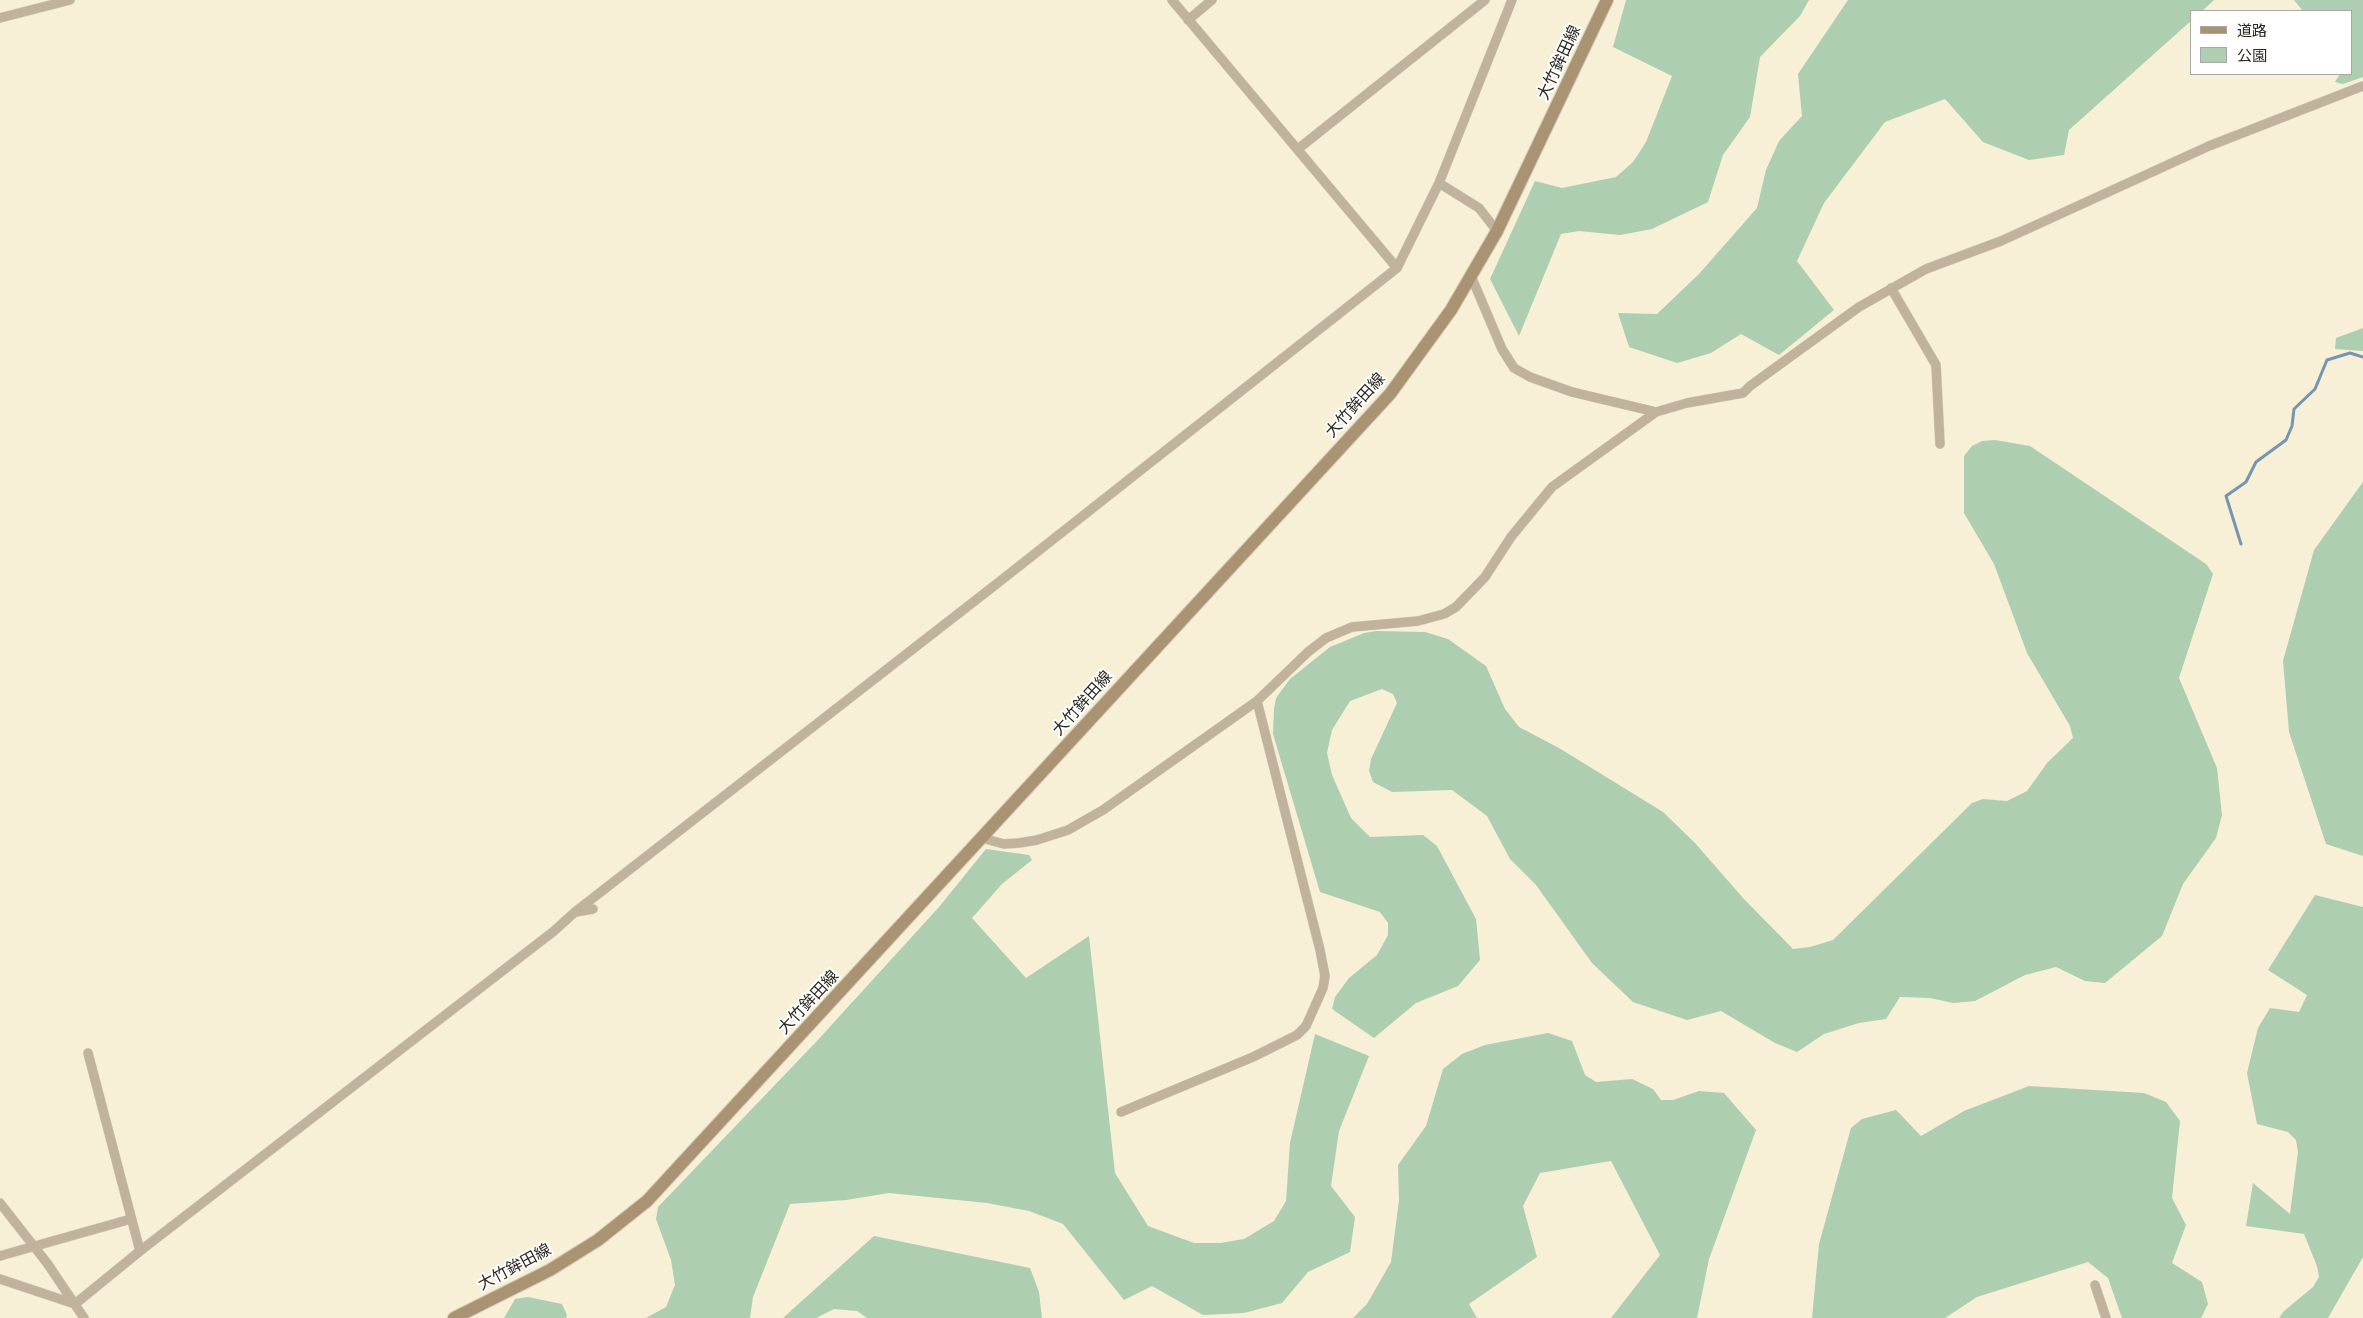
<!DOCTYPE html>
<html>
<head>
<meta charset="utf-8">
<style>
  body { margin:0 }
  #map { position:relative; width:2363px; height:1318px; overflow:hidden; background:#f7efd6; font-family:"Sofia Sans Condensed","Noto Sans JP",sans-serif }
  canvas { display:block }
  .legend { position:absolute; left:2190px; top:10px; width:162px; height:65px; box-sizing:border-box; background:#fff; border:1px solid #a9a8a4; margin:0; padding:6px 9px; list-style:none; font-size:15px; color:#28251c }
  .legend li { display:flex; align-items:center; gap:10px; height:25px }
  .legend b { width:25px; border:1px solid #a9a8a4 }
</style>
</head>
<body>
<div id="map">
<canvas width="2363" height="1318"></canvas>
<ul class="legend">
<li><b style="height:6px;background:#aa9372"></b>道路</li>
<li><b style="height:14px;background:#adceb1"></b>公園</li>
</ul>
</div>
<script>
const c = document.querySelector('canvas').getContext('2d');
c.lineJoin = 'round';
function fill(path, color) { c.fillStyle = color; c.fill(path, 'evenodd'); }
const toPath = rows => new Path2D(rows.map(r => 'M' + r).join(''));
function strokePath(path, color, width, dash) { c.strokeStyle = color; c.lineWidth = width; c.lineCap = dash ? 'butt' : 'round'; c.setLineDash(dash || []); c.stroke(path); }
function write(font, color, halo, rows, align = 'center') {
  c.font = font + ' "Sofia Sans Condensed","Noto Sans JP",sans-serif'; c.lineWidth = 4; c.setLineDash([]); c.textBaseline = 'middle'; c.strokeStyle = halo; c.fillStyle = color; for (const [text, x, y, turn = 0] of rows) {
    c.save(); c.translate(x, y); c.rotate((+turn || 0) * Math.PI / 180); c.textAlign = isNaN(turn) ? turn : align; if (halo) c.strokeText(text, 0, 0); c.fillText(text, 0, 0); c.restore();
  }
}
const green = toPath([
  [1626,0,1809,0,1800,16,1760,57,1750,117,1723,155,1708,202,1652,229,1620,235,1579,231,1561,234,1519,336,1490,279,1535,181,1562,188,1616,177,1633,162,1646,142,1672,76,1613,47],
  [1848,0,2214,0,2202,11,2192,11,2192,20,2069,130,2064,155,2029,160,1983,142,1945,99,1885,122,1824,203,1797,261,1834,310,1779,355,1741,334,1711,353,1677,363,1629,347,1618,313,1657,314,1699,274,1757,208,1766,170,1779,141,1802,116,1798,74],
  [2294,0,2363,0,2363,77,2343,84,2335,82,2340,74,2352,74,2352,11,2303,11],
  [2363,328,2363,351,2335,349,2336,338],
  [1995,440,2030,446,2206,564,2213,574,2179,678,2217,768,2222,815,2216,838,2183,884,2162,936,2105,983,2085,981,2056,967,2025,975,1975,1001,1953,1003,1930,998,1900,997,1886,1019,1859,1023,1824,1034,1797,1052,1775,1043,1721,1011,1687,1020,1633,1002,1592,963,1536,885,1510,859,1487,816,1452,790,1392,792,1373,782,1369,771,1371,759,1397,703,1393,694,1382,689,1350,701,1332,730,1327,753,1332,775,1351,818,1370,837,1423,835,1437,846,1476,919,1480,960,1458,986,1416,1003,1374,1038,1332,1009,1335,997,1349,978,1377,955,1388,935,1388,923,1380,912,1320,892,1273,734,1274,709,1276,698,1290,679,1330,647,1364,633,1376,631,1425,632,1448,639,1486,666,1505,709,1519,727,1559,748,1663,812,1695,843,1743,898,1793,949,1810,947,1833,940,1972,803,1983,799,2007,801,2027,791,2047,763,2073,738,2070,726,2027,653,1994,564,1964,513,1964,456,1972,446,1982,441],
  [2363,482,2363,856,2326,844,2289,732,2283,661,2314,550],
  [986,849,1029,855,1032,860,1002,884,972,918,1026,978,1089,936,1115,1173,1148,1226,1194,1243,1220,1243,1244,1239,1274,1221,1286,1201,1290,1143,1315,1034,1369,1056,1339,1131,1331,1186,1355,1217,1350,1252,1308,1272,1282,1303,1244,1313,1203,1315,1152,1286,1124,1300,1063,1224,1029,1211,987,1203,889,1193,846,1200,790,1204,753,1297,750,1318,646,1318,666,1307,675,1285,671,1260,656,1219,658,1207,816,1042,939,907],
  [2315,895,2363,907,2363,1257,2328,1318,2279,1318,2284,1311,2313,1287,2319,1277,2317,1266,2304,1234,2246,1226,2253,1183,2290,1214,2298,1152,2296,1140,2288,1132,2257,1124,2247,1073,2258,1028,2270,1008,2299,1012,2307,995,2268,970],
  [1548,1033,1572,1041,1585,1075,1596,1082,1632,1079,1653,1089,1661,1100,1673,1100,1699,1091,1724,1093,1756,1130,1709,1259,1697,1318,1611,1318,1660,1255,1611,1161,1540,1173,1523,1206,1537,1257,1469,1304,1477,1318,1353,1318,1367,1304,1391,1262,1399,1200,1398,1165,1426,1126,1443,1069,1462,1054,1485,1045],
  [2029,1086,2144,1093,2166,1102,2180,1121,2172,1198,2186,1225,2172,1263,2202,1282,2208,1304,2201,1318,2122,1318,2108,1278,2088,1262,1977,1297,1945,1318,1812,1318,1819,1244,1851,1128,1862,1119,1896,1110,1921,1136,1964,1111],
  [874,1236,1030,1268,1039,1292,1042,1318,867,1318,857,1311,834,1309,816,1318,783,1318],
  [528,1297,562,1304,567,1315,566,1318,504,1318,515,1299]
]);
const stream = toPath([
  [2241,544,2226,496,2246,482,2256,462,2286,440,2292,426,2294,409,2315,389,2327,360,2350,353,2363,357]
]);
const minor = toPath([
  [1172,0,1397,268],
  [0,18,70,0],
  [1188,20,1212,0],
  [1298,149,1485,0],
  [1439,183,1479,208,1497,231],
  [1471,276,1502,349,1514,368,1530,377,1572,392,1656,412],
  [1891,288,1936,365,1940,444],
  [982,838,1004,844,1019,843,1037,840,1068,830,1103,810,1257,701,1308,652,1326,638,1352,627,1418,621,1444,614,1456,607,1485,577,1511,537,1552,487,1656,412,1687,403,1743,393,1750,386,1859,307,1926,269,2001,241,2209,146,2363,86],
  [576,912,593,909],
  [88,1053,140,1251],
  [1121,1112,1253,1057,1297,1035,1306,1026,1323,988,1325,976,1320,950,1257,701],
  [0,1203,47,1263,84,1318],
  [0,1256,131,1219],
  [0,1279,75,1304],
  [2095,1285,2106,1318],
  [75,1304,140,1251,554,931,575,912,999,582,1397,268,1439,183,1512,0]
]);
const secondary = toPath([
  [454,1318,550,1270,598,1240,647,1201,1390,394,1451,310,1497,231,1607,0]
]);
const streetNames = [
  ["大竹鉾田線",1560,63,-65],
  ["大竹鉾田線",1356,406,-48],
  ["大竹鉾田線",1083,704,-48],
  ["大竹鉾田線",809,1003,-47],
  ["大竹鉾田線",515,1268,-28]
];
fill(green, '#adceb1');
strokePath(stream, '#7595b0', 3);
strokePath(minor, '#d2cbb5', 10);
strokePath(secondary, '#d2cbb5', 14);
strokePath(minor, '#c1b29c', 9);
strokePath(secondary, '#aa9372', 12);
write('16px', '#28251c', '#fff', streetNames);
</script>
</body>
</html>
